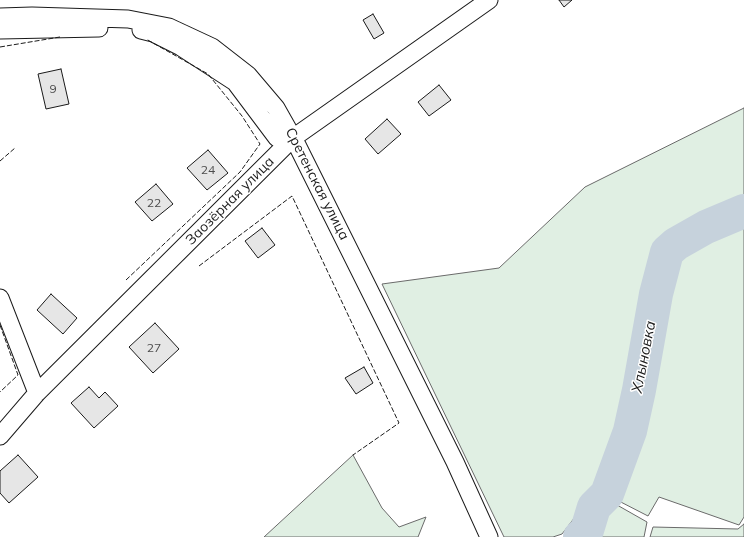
<!DOCTYPE html>
<html>
<head>
<meta charset="utf-8">
<style>
  body { margin:0 }
  canvas { display:block; background:#fff }
</style>
</head>
<body>
<canvas width="744" height="537"></canvas>
<script>
const c = document.querySelector('canvas').getContext('2d');
c.lineJoin = 'round';
function fill(path, color) { c.fillStyle = color; c.fill(path, 'evenodd'); }
const toPath = rows => new Path2D(rows.map(r => 'M' + r).join(''));
function strokePath(path, color, width, dash) { c.strokeStyle = color; c.lineWidth = width; c.lineCap = dash ? 'butt' : 'round'; c.setLineDash(dash || []); c.stroke(path); }
function write(font, color, halo, rows, align = 'center') {
  c.font = font + ' Mulish,sans-serif'; c.lineWidth = 3; c.setLineDash([]); c.textBaseline = 'middle'; c.strokeStyle = halo; c.fillStyle = color; for (const [text, x, y, turn = 0] of rows) {
    c.save(); c.translate(x, y); c.rotate((+turn || 0) * Math.PI / 180); c.textAlign = isNaN(turn) ? turn : align; if (halo) c.strokeText(text, 0, 0); c.fillText(text, 0, 0); c.restore();
  }
}
const green = toPath([
  [744,108,744,199,684,228,660,246,642,342,611,470,562,534,553,537,504,537,382,284,499,268,585,187,744,108],
  [744,219,744,517,739,525,659,497,648,516,613,498,652,398,647,378,661,339,658,313,666,282,675,257,703,236,744,219],
  [353,455,382,508,399,527,426,517,418,537,264,537,353,455],
  [610,501,647,522,644,537,586,537,587,530,610,501],
  [744,524,744,537,650,537,653,527,738,529,744,524]
]);
const stream = toPath([
  [587,530,590,537]
]);
const river = toPath([
  [580,537,587,530,594,507,607,494,630,431,639,390,656,294,667,252,676,244,706,227,744,211]
]);
const building = toPath([
  [559,0,572,0,564,7,559,0],
  [373,14,384,33,374,39,363,20,373,14],
  [61,69,69,104,46,109,38,74,61,69],
  [439,85,451,100,429,116,418,102,439,85],
  [387,119,401,134,378,154,365,139,387,119],
  [208,150,228,173,207,190,187,168,208,150],
  [156,184,173,204,152,221,135,202,156,184],
  [262,228,275,245,258,258,245,241,262,228],
  [51,294,77,318,63,334,37,310,51,294],
  [155,323,179,349,153,373,129,347,155,323],
  [364,367,373,383,356,394,345,378,364,367],
  [89,387,99,398,105,392,118,406,94,428,71,403,89,387],
  [18,455,38,477,9,503,0,493,0,471,18,455]
]);
const street = toPath([
  [0,17,32,16,128,19,169,27,212,47,248,75,276,108,298,147,455,462,489,537],
  [0,30,99,28],
  [141,30,153,33,181,47,235,82,277,138],
  [0,298,37,393],
  [0,436,37,393,293,138,489,0]
]);
const fence = toPath([
  [0,47,60,37],
  [0,161,15,148],
  [199,266,292,196,399,423,353,455],
  [126,280,240,172,260,144,242,116,208,74,146,39],
  [0,325,18,375,0,392]
]);
const numberNames = [
  ["9",53,89],
  ["24",208,170],
  ["22",154,203],
  ["27",154,348]
];
const streetNames = [
  ["Сретенская улица",317,184,63],
  ["Заозёрная улица",230,201,-45]
];
const waterNames = [
  ["Хлыновка",644,357,-79]
];
fill(green, '#e0efe3');
strokePath(green, '#6a6a6a', 1);
strokePath(stream, '#c6d2dc', 5.5);
strokePath(river, '#c6d2dc', 34);
fill(building, '#e6e6e6');
strokePath(building, '#1a1a1a', 1);
strokePath(street, '#1a1a1a', 19);
strokePath(street, '#fff', 17);
strokePath(fence, '#1a1a1a', 1, [5, 2]);
write('12px', '#4d4d4d', null, numberNames);
write('14px', '#1a1a1a', '#fff', streetNames);
write('italic 15px', '#1a1a1a', '#fff', waterNames);
</script>
</body>
</html>
